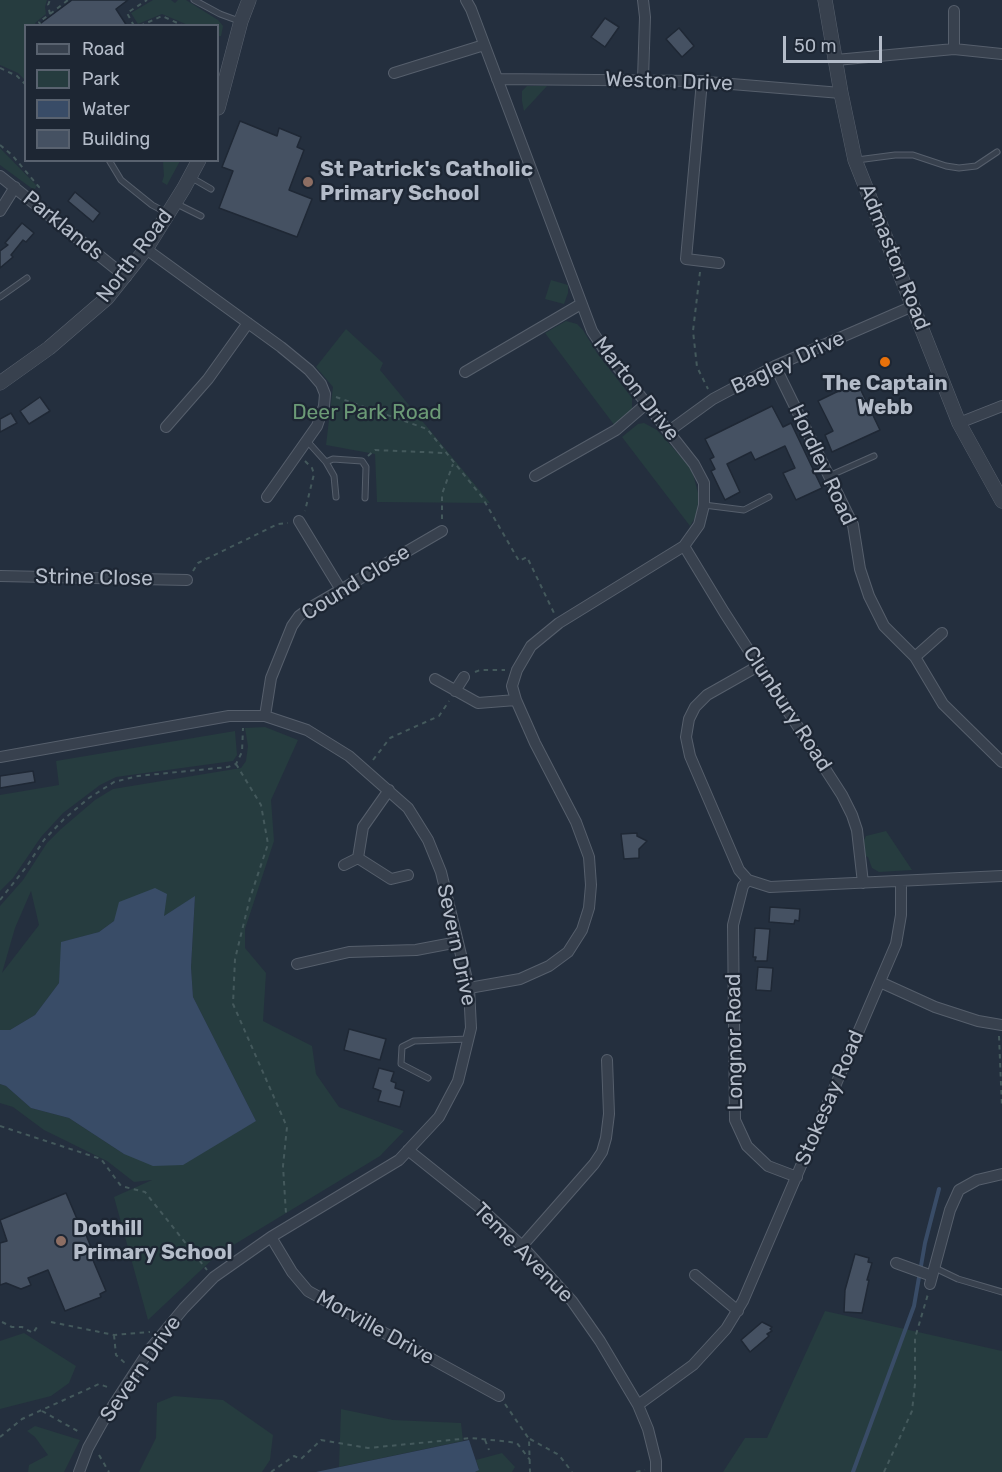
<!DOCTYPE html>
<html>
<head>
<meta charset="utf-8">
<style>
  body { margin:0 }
  #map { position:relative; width:1002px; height:1472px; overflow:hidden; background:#242f3e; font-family:Rubik,sans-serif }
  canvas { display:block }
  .legend { position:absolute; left:24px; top:24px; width:195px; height:138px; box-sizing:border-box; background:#1d2633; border:2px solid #59626f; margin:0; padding:8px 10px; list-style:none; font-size:18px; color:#b4bcc9 }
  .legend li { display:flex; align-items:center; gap:12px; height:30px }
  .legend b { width:30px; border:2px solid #59626f }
  .scale { position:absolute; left:783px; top:36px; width:99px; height:27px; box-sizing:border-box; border:3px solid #b4bcc9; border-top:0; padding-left:8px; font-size:18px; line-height:21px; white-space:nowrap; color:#b4bcc9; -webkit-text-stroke:4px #1d2633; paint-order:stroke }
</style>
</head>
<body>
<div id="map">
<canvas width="1002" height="1472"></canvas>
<ul class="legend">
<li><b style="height:8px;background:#38414e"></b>Road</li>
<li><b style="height:16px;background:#263c3f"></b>Park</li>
<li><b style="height:16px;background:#394c67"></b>Water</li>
<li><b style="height:16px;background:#455162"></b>Building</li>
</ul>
<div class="scale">50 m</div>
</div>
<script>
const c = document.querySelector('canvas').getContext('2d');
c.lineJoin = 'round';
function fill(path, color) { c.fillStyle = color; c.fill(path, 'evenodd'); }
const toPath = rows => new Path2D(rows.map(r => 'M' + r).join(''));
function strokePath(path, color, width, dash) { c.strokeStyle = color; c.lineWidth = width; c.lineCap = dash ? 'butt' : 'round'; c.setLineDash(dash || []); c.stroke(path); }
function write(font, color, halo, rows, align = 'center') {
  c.font = font + ' Rubik,sans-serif'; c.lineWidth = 4.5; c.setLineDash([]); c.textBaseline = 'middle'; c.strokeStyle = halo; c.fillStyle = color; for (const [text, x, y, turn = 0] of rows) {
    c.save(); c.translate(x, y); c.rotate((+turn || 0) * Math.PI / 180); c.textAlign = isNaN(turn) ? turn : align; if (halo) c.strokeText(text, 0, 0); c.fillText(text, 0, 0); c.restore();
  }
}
const green = toPath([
  [0,0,47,0,45,7,46,14,35,23,36,25,26,26,25,80,18,73,0,65],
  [153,0,171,0,175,3,178,0,186,0,218,20,223,26,221,36,218,36,218,26,188,25,162,14,138,24,131,13],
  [527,86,547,86,524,111,522,101,522,91],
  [0,148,37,186,34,190,0,165],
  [163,161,180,161,167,185,162,182,164,176],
  [551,280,568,285,568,293,564,304,545,299],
  [566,321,577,324,583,330,597,353,632,398,632,410,615,426,545,333],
  [346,329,383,363,380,370,490,503,377,502,375,454,326,445,333,387,316,367],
  [644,423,657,430,690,467,693,474,698,493,698,504,696,516,690,526,622,437,638,424],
  [265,727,298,740,271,800,274,841,245,929,245,948,266,973,263,1021,312,1046,316,1074,339,1107,404,1131,380,1156,217,1255,148,1320,114,1197,152,1180,134,1182,107,1161,44,1130,13,1107,0,1103,0,1084,6,1086,31,1108,69,1118,124,1154,256,1121,193,997,191,967,195,897,164,916,114,921,99,932,62,942,59,983,35,1015,10,1030,0,1030,0,906,23,880,47,843,61,829,95,800,113,789,241,768,246,761,248,746,245,728],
  [31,891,39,925,2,973,15,928],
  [235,731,237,755,233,761,116,777,100,785,63,813,41,837,13,878,0,891,0,795,59,785,56,761],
  [886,831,912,870,879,872,872,868,868,857,865,856,864,840,866,836],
  [825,1311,1002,1351,1002,1472,723,1472,745,1438,767,1438],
  [24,1333,76,1366,69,1383,51,1396,0,1409,0,1341],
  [174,1396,223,1400,273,1435,270,1460,262,1472,139,1472,156,1438,157,1403],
  [341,1409,393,1420,461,1423,463,1441,339,1467],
  [35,1426,80,1440,64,1472,28,1472,29,1465,48,1455,35,1437,27,1431],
  [502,1453,515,1467,512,1472,476,1472,479,1469,476,1460]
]);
const water = toPath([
  [155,888,167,894,164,916,195,896,191,967,193,997,256,1121,183,1165,153,1166,124,1154,69,1118,31,1108,6,1086,0,1084,0,1030,10,1030,35,1015,59,983,61,942,99,932,114,921,119,902],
  [469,1440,479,1470,475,1472,316,1472]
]);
const stream = toPath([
  [853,1472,914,1306,925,1243,939,1189]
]);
const building = toPath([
  [72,0,128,0,116,9,127,26,37,26,72,0],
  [605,18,619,27,605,47,591,37,605,18],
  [679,28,694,46,682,57,666,39,679,28],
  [240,121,277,136,279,128,301,137,297,147,304,150,289,190,312,199,297,237,219,208,233,171,222,167,240,121],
  [75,192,100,213,93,222,68,201,75,192],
  [22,223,34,233,26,242,23,240,11,255,13,257,0,268,0,251,8,245,5,243,22,223],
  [857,382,880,430,832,452,825,435,833,431,818,401,857,382],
  [40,397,50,411,29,424,20,411,40,397],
  [772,406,783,427,791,423,822,488,796,500,783,473,795,468,785,446,755,460,751,452,727,464,740,492,725,500,711,471,715,469,710,459,714,457,705,439,772,406],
  [11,413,17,423,0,432,0,419,11,413],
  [33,771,35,782,0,788,0,776,33,771],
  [637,833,637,836,647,841,639,849,639,858,624,859,621,834,637,833],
  [770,907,800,909,799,921,795,920,794,924,769,922,770,907],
  [755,928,770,929,767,961,755,961,756,957,753,957,755,928],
  [758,967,773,968,771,991,756,990,758,967],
  [349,1029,386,1039,380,1060,344,1050,349,1029],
  [379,1068,394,1072,391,1081,396,1083,395,1088,404,1091,400,1107,378,1101,381,1091,373,1088,379,1068],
  [66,1193,80,1226,82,1225,93,1252,90,1253,106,1291,100,1294,101,1297,65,1311,48,1270,28,1278,31,1285,21,1289,6,1283,0,1285,0,1243,7,1241,0,1220,66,1193],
  [855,1254,869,1258,868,1262,872,1263,867,1280,869,1280,862,1313,844,1312,845,1290,855,1254],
  [762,1322,772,1327,770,1329,772,1331,767,1334,769,1336,750,1352,741,1340,762,1322]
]);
const path = toPath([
  [50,14,68,0],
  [41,26,39,22,50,14,48,5,50,0],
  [134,26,127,13,147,0],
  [140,26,162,16,184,26],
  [0,68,17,76,26,85],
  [0,145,12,155,39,187,36,192],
  [700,272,693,331,697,367,708,389],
  [336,397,427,429,482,497,519,561,527,557,554,613],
  [368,456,375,450,445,453],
  [305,461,312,468,314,474,305,511],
  [442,519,442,494,453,464],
  [193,571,198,563,278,524,288,523],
  [475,672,480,670,505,670],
  [373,760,390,738,439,716,449,701],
  [236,764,261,805,268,844,250,898,235,959,233,1004,287,1127,283,1166,286,1214],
  [0,900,27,866,44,840,64,819,89,798,114,782,138,776,228,767,236,764,242,752,243,728],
  [999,1036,1002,1108],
  [0,1126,101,1159,121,1186,145,1192,207,1270],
  [2,1322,12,1327,22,1327,33,1333,37,1327],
  [51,1322,114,1335,150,1332],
  [114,1335,116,1355,126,1364],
  [505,1404,529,1439,530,1472],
  [42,1411,81,1433],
  [0,1437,22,1419,99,1384,110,1388],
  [530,1439,559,1455,572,1472],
  [485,1440,489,1450],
  [99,1455,109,1472],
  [271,1472,294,1456,301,1459,321,1440,368,1448,471,1438,502,1441,517,1443,530,1460],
  [636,1472,645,1470],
  [884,1472,912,1411,915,1384,915,1338,928,1294]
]);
const service = toPath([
  [194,0,220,14,239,21],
  [109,160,121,180,152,205,167,213],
  [857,160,895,155,913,155,946,166,959,168,976,166,997,152],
  [192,178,211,189],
  [177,204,201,216],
  [0,297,27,278],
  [308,442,326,462,334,476,336,497],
  [326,462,333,459,362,461,366,467,365,498],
  [829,476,874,456],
  [704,505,744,510,769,497],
  [428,1078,401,1064,402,1047,414,1041,469,1039],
  [935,1268,958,1279,1002,1292]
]);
const minor = toPath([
  [466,0,471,9,592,331,605,351,694,464,704,483,704,505,699,525,684,546,559,623,531,646,517,670,512,686,516,700,535,743,576,822,589,857,591,885,589,908,582,930,568,952,549,966,520,979,469,988],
  [954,49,954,11],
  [836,60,954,49,1002,54],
  [394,73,484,45],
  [497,79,695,81,841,93],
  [643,79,645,17,643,0],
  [702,81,686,259,719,263],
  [0,176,126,277],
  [0,211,15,187],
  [146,249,281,347,309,370,321,384,325,394,324,406,317,426,267,497],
  [775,366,853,525,860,569,869,596,884,626,915,657,943,704,1002,762],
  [465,372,581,304],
  [959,423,1002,406],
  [166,427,208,379,248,323],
  [669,431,713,399,775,366,913,306],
  [535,476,616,430,646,404],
  [299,521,341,590],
  [684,546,724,612,842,795,852,815,857,830,863,883],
  [0,576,187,580],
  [915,657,942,633],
  [760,665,707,695,695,707,689,719,686,737,690,756,739,870,748,880,770,887,1002,876],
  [435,679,478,703,516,700],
  [455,691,464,677],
  [265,716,271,678,292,626,299,616,313,606,442,531],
  [0,757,229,716,265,716,307,730,349,756,408,808,428,840,441,872,469,988,471,1028,458,1081,439,1117,399,1160,271,1237,214,1277,184,1308,150,1349,103,1421,88,1448,79,1472],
  [389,790,363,827,358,858,391,879,408,875],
  [344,865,358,858],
  [748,880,743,886,733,925,735,1120,747,1146,768,1166,797,1177],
  [297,964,349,952,416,950,458,942],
  [880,982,935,1007,978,1021,1002,1025],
  [408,1150,478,1206,522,1246,572,1301,600,1341,638,1405,648,1429,656,1461,656,1472],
  [271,1237,292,1272,308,1291,499,1396],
  [522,1246,594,1164,602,1152,606,1138,609,1114,607,1060],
  [896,1263,932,1276],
  [695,1275,738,1311],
  [930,1284,950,1210,959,1190,977,1180,1002,1174],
  [638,1405,693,1365,726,1329,743,1301,896,944,901,915,901,881]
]);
const tertiary = toPath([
  [825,0,841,93,855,160,959,423,1002,501],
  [218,108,241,21,249,0],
  [0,383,49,348,107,298,146,249,184,188,199,160]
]);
const markers = [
  [308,182,6,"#8d6e63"],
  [885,362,6,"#e8710a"],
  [61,1241,6,"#8d6e63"]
];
const streetNames = [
  ["Weston Drive",669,82,2],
  ["Parklands",63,226,39],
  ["North Road",135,256,-53],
  ["Admaston Road",894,257,68],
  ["Bagley Drive",788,363,-25],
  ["Marton Drive",636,389,52],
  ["Hordley Road",822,465,65],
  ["Strine Close",94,578,1],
  ["Cound Close",356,583,-32],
  ["Clunbury Road",787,709,57],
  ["Severn Drive",456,945,78],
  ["Longnor Road",735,1042,-91],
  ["Stokesay Road",830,1098,-67],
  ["Teme Avenue",523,1253,45],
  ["Morville Drive",375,1328,29],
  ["Severn Drive",141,1369,-55]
];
const poiNames = [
  ["St Patrick's Catholic",320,170],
  ["Primary School",320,194],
  ["The Captain",885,384,"center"],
  ["Webb",885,408,"center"],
  ["Dothill",73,1229],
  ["Primary School",73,1253]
];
const parkNames = [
  ["Deer Park Road",367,413]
];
fill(green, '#263c3f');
fill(water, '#394c67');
strokePath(stream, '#394c67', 4);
fill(building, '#455162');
strokePath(building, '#1f2835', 1.5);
strokePath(service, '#565f6c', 7);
strokePath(minor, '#565f6c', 12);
strokePath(tertiary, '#565f6c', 15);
strokePath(path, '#44595c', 2, [4.5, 4.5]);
strokePath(service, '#38414e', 5);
strokePath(minor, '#38414e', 10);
strokePath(tertiary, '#38414e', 14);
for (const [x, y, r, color] of markers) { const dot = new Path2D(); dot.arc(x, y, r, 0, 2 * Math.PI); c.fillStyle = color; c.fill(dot); strokePath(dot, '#1d2633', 2); }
write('21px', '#b4bcc9', '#1d2633', streetNames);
write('bold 21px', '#b4bcc9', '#1d2633', poiNames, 'left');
write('21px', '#6b9a76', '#1d2633', parkNames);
</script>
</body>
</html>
